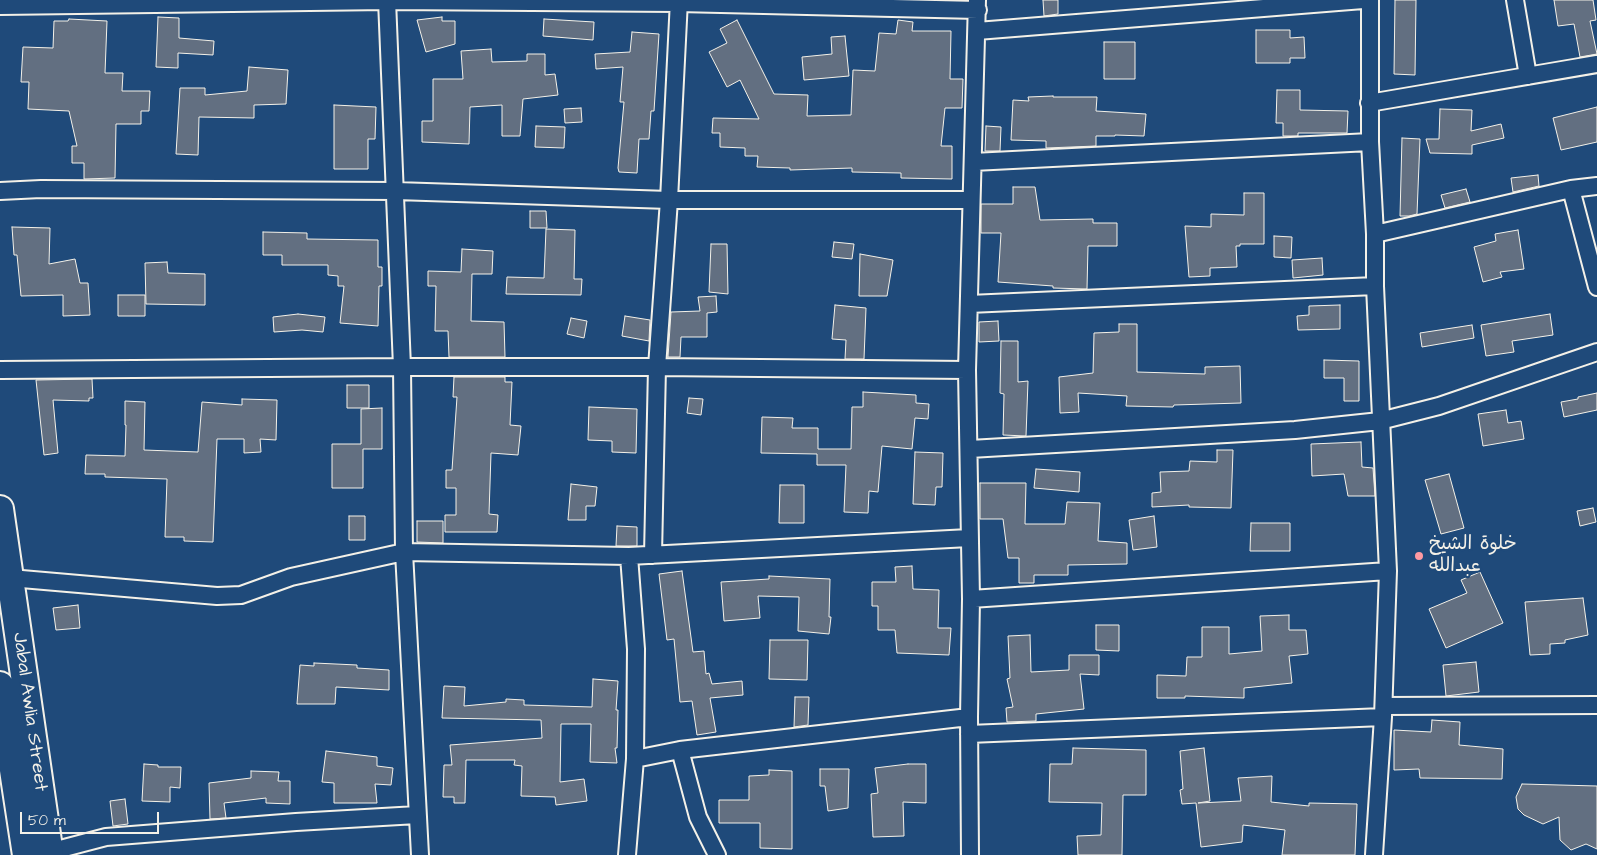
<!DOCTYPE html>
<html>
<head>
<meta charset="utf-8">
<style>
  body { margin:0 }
  #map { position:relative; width:1597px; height:855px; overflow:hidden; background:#1f4a7a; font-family:"Architects Daughter",sans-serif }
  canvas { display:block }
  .scale { position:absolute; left:20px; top:812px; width:139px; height:22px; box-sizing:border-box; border:2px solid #f4f1e8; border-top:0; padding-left:6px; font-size:15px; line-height:18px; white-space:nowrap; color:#f4f1e8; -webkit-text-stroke:4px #1f4a7a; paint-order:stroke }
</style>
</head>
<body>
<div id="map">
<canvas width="1597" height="855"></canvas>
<div class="scale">50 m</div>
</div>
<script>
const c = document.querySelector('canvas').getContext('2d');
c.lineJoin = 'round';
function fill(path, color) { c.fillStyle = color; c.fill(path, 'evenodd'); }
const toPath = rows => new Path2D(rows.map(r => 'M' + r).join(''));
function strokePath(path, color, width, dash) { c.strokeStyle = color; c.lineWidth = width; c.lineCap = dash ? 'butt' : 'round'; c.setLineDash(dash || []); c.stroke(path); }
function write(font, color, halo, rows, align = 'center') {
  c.font = font + ' "Architects Daughter","Playpen Sans Arabic",sans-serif'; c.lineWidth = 4.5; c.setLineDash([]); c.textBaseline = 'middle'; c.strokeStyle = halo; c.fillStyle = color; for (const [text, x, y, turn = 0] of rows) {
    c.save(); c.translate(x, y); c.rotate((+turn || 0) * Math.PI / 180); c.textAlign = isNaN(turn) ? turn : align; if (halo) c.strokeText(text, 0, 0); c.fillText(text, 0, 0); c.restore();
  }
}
const building = toPath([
  [1043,0,1058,0,1058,14,1044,16,1043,0],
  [1395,0,1416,0,1415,75,1394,74,1395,0],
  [1554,0,1593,0,1596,20,1590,21,1597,54,1580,57,1574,24,1558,26,1554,0],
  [158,17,179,18,179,38,214,41,213,55,178,53,178,68,156,67,158,17],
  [442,17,442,21,455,21,455,44,426,52,417,20,442,17],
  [69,19,107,21,105,73,123,73,122,91,150,91,149,111,141,111,141,124,116,124,115,178,84,179,84,163,72,163,72,146,77,146,69,111,28,109,29,82,21,82,23,47,53,48,54,21,68,21,69,19],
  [544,19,594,22,593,40,543,36,544,19],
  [737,20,774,94,808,95,807,116,851,115,853,70,875,71,879,33,896,34,898,20,913,22,912,31,951,31,950,79,963,79,962,108,945,108,941,146,952,146,952,179,901,178,901,173,852,172,852,168,790,170,790,168,757,167,758,156,745,156,745,148,720,147,720,133,712,133,713,118,759,119,740,80,727,87,709,52,727,43,720,29,737,20],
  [1256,30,1290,30,1290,38,1304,37,1305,58,1290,58,1290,63,1256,63,1256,30],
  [632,32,659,34,654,111,651,111,649,139,639,139,637,173,619,172,618,168,624,102,620,102,623,67,596,69,595,54,630,52,632,32],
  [845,36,849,76,804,80,802,57,832,54,831,37,845,36],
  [1104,42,1135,42,1135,79,1104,79,1104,42],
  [491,49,492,62,527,61,527,54,545,54,545,75,555,74,558,95,523,99,520,136,502,136,502,105,470,107,469,144,422,142,422,121,433,121,433,79,463,79,461,51,491,49],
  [249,67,288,70,286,104,254,105,254,118,199,117,198,155,176,154,180,88,205,88,205,95,247,91,249,67],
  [1277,90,1300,90,1300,110,1348,111,1347,133,1298,133,1298,136,1283,136,1283,123,1276,123,1277,90],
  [1053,96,1053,97,1097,97,1096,111,1146,114,1144,136,1115,135,1115,136,1096,136,1096,146,1046,148,1046,141,1011,140,1013,100,1029,101,1028,97,1053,96],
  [334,105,376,107,375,139,368,139,368,169,334,169,334,105],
  [1597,107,1597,142,1561,150,1553,118,1597,107],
  [581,108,582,122,565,123,564,109,581,108],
  [1440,109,1472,110,1471,131,1501,124,1504,138,1472,145,1472,154,1430,153,1426,139,1439,139,1440,109],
  [536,126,565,127,564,148,535,147,536,126],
  [986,126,1001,127,1000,151,985,151,986,126],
  [1402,138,1420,139,1417,214,1409,216,1400,216,1402,138],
  [1538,175,1539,186,1513,192,1511,178,1538,175],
  [1013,187,1035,187,1040,220,1093,219,1093,223,1117,223,1117,246,1088,246,1087,289,1053,288,1053,286,998,282,1001,233,981,233,981,204,1013,204,1013,187],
  [1466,189,1470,202,1445,208,1441,195,1466,189],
  [1244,193,1264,193,1264,244,1240,244,1240,246,1236,246,1237,267,1210,268,1210,276,1189,277,1185,226,1211,227,1211,214,1244,215,1244,193],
  [530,211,546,211,547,228,530,228,530,211],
  [12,227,50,228,49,264,75,259,80,283,88,283,90,315,63,316,63,295,21,296,17,255,14,255,12,227],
  [546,229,575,230,574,279,582,279,581,295,506,294,507,277,544,278,546,229],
  [1518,230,1524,269,1500,272,1502,277,1483,282,1474,247,1496,241,1495,234,1518,230],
  [263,232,307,233,307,239,378,240,378,267,382,267,382,286,379,286,378,326,340,323,344,286,338,286,338,276,328,275,328,265,282,265,282,255,263,255,263,232],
  [1274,236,1292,237,1291,258,1274,257,1274,236],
  [834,242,854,244,852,259,832,257,834,242],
  [711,244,727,244,728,294,709,292,711,244],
  [462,249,493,251,492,274,472,274,471,321,504,322,505,357,449,357,448,331,435,331,436,286,428,286,428,271,461,272,462,249],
  [860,254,893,260,887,296,859,296,860,254],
  [1322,258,1323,275,1293,278,1292,260,1322,258],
  [167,262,168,273,205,274,205,305,146,304,145,263,167,262],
  [118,295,145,295,145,316,118,316,118,295],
  [716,296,717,312,707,313,707,337,681,337,680,357,668,357,671,312,700,311,698,297,716,296],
  [835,305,866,308,864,359,845,359,846,340,832,339,835,305],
  [1340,305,1340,329,1298,330,1297,316,1309,315,1309,306,1340,305],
  [298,314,325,317,323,332,302,330,274,332,273,317,298,314],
  [1550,314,1553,335,1512,341,1514,352,1486,356,1481,325,1550,314],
  [625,316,650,320,649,341,622,336,625,316],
  [571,318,587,321,584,338,567,334,571,318],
  [998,321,999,341,979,342,979,322,998,321],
  [1119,324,1137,324,1137,372,1205,374,1205,367,1240,366,1241,403,1174,405,1173,407,1126,406,1127,396,1078,393,1079,412,1060,413,1059,377,1093,373,1094,333,1119,332,1119,324],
  [1472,325,1474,338,1422,347,1420,333,1472,325],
  [1001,341,1018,341,1018,382,1028,381,1026,436,1003,435,1004,394,1000,393,1001,341],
  [1324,360,1359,361,1359,401,1344,401,1344,378,1324,378,1324,360],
  [454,377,505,377,505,382,512,382,510,425,521,426,518,455,491,453,489,514,498,515,497,532,445,532,445,515,456,515,456,488,446,488,446,470,452,470,457,397,453,397,454,377],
  [92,379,93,398,89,398,89,401,53,400,58,453,44,455,36,380,92,379],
  [347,385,369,385,369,408,347,408,347,385],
  [863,392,916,395,916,403,929,404,928,419,915,418,912,449,882,446,878,492,869,491,868,513,844,512,846,465,817,465,817,454,761,453,762,417,793,418,792,428,818,428,818,449,851,449,852,407,863,407,863,392],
  [1597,393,1597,410,1564,417,1561,402,1578,399,1578,397,1597,393],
  [689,398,703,399,701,415,687,413,689,398],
  [242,399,277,400,276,440,260,439,261,452,244,453,244,439,217,439,213,542,184,541,184,537,165,537,167,479,105,477,105,474,85,474,86,455,125,456,126,425,125,425,125,401,145,402,144,450,198,452,202,402,242,405,242,399],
  [589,407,637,409,636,453,612,452,612,441,588,440,589,407],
  [382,408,382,449,363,449,363,488,332,488,332,444,361,444,361,409,382,408],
  [1506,410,1508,423,1521,421,1524,439,1483,446,1478,414,1506,410],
  [1361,442,1362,467,1373,468,1375,496,1348,496,1344,474,1312,476,1311,444,1361,442],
  [1217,450,1233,450,1231,508,1189,507,1189,505,1152,507,1152,493,1161,492,1160,472,1189,471,1190,461,1217,462,1217,450],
  [915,452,943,453,942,487,936,487,935,505,913,504,915,452],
  [1036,469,1080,472,1079,492,1034,488,1036,469],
  [1449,474,1464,528,1441,534,1425,480,1449,474],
  [980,483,1026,483,1025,524,1065,524,1067,502,1100,503,1098,541,1127,543,1127,564,1068,565,1068,575,1034,575,1034,583,1019,583,1019,558,1008,558,1003,519,980,519,980,483],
  [571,484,597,487,595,506,586,506,586,520,568,520,571,484],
  [780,485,804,485,804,523,779,523,780,485],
  [1593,508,1596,522,1580,526,1577,511,1593,508],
  [349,516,365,516,365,540,349,540,349,516],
  [1154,516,1157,547,1133,550,1129,520,1154,516],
  [417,521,443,521,443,543,417,542,417,521],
  [1251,523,1290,523,1290,551,1250,551,1251,523],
  [617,526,637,527,637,546,616,546,617,526],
  [912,566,913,589,939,590,938,628,951,628,949,655,897,653,895,630,878,630,878,606,872,606,872,582,896,582,895,567,912,566],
  [682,571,693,652,704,651,706,674,709,673,712,684,742,681,743,695,710,698,716,732,697,735,692,701,680,702,674,639,667,640,659,574,682,571],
  [1480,572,1503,623,1446,648,1429,609,1467,593,1461,580,1480,572],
  [769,576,830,579,829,617,831,617,829,634,798,631,799,597,758,596,760,618,724,621,721,582,769,579,769,576],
  [1583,598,1588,635,1565,640,1565,643,1550,644,1550,654,1530,655,1525,602,1583,598],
  [78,605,80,628,56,630,53,608,78,605],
  [1289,615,1289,630,1306,630,1308,654,1289,656,1292,683,1244,688,1244,698,1185,696,1185,698,1157,698,1157,675,1186,676,1187,657,1202,657,1202,627,1229,627,1229,654,1262,651,1260,616,1289,615],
  [1096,625,1119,625,1119,651,1096,650,1096,625],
  [1030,635,1031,672,1069,670,1069,655,1099,655,1099,675,1080,674,1084,709,1036,714,1036,721,1007,722,1006,708,1013,707,1007,679,1010,678,1008,636,1030,635],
  [770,640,808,640,807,680,769,679,770,640],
  [1476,662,1479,692,1446,696,1443,665,1476,662],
  [314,663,357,665,357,668,389,670,389,690,336,687,335,704,297,704,300,665,314,666,314,663],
  [593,679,618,681,616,710,618,710,617,748,615,748,617,763,590,762,591,724,561,724,560,782,584,779,587,801,556,805,555,797,521,796,522,766,514,765,515,760,466,760,465,803,454,803,454,797,443,797,444,765,452,765,450,745,542,738,541,720,442,718,444,686,465,687,464,706,506,702,506,699,524,700,524,705,592,707,593,679],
  [795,697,809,697,808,725,794,727,795,697],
  [1432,720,1460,722,1459,745,1503,749,1502,779,1420,778,1419,769,1394,770,1394,730,1431,732,1432,720],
  [1073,748,1146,750,1146,795,1123,795,1122,855,1078,855,1077,836,1101,835,1102,803,1049,802,1050,764,1072,764,1073,748],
  [1204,748,1210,801,1198,803,1241,801,1238,778,1272,776,1271,802,1309,806,1309,803,1357,804,1355,855,1282,855,1285,830,1243,825,1242,842,1201,847,1196,803,1182,804,1180,790,1183,789,1180,751,1204,748],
  [326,751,377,757,377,766,393,768,391,785,375,784,377,803,334,803,334,783,322,782,326,751],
  [144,764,158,765,158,767,181,767,180,788,170,787,170,802,142,801,144,764],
  [908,764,926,764,926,803,903,802,904,836,873,837,871,794,878,793,875,768,908,764],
  [820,769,849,769,848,808,828,811,825,786,820,786,820,769],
  [769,770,792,771,792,849,760,848,760,823,719,823,719,800,749,800,749,776,769,775,769,770],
  [251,771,279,772,278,781,290,781,290,804,266,803,266,798,224,803,226,818,210,819,209,783,251,778,251,771],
  [1522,784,1597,786,1597,849,1586,844,1571,850,1560,840,1559,817,1543,824,1524,815,1518,809,1516,797,1522,784],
  [125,799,128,824,113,826,110,801,125,799]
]);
const street = toPath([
  [387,0,402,367,404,552,420,855],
  [1370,0,1370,142,1375,234,1375,286,1388,571,1383,717,1374,855],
  [1515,0,1528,76],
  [0,6,387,1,678,3,978,10],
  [977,31,1363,0],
  [1369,103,1597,64],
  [973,162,1370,142],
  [1571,189,1597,287],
  [0,191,41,189,396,191,669,200,971,200],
  [1375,234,1571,189,1597,186],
  [969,304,1375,286],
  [0,370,402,367,657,367,967,370],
  [970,449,1295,430,1380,421,1439,406,1597,352],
  [653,555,657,367,669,200,679,0],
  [10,578,217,596,241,595,291,577,404,552,629,556,969,538],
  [971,599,1388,571],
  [1384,706,1597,705],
  [969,734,1383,717],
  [680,750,698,817,717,855],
  [635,759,680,750,969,717],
  [49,852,106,837,296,822,417,815],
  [627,855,635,759,636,649,629,556],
  [970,855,969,717,971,599,967,370,977,0]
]);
const primary = toPath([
  [0,509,50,855],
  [0,685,26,855]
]);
const markers = [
  [1419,556,5,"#ff9aa2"]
];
const poiNames = [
  ["خلوة الشيخ",1429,545],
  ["عبدالله",1429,567]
];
const streetNames = [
  ["Jabal Awlia Street",29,712,82]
];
fill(building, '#626f81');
strokePath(building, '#f4f1e8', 1);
strokePath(street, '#f4f1e8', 20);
strokePath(primary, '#f4f1e8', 30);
strokePath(street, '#1f4a7a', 16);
strokePath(primary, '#1f4a7a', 26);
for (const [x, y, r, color] of markers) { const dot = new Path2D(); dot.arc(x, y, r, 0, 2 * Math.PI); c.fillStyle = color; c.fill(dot); strokePath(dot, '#1f4a7a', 2); }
write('19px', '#f4f1e8', '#1f4a7a', poiNames, 'left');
write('19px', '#f4f1e8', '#1f4a7a', streetNames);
</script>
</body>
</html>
